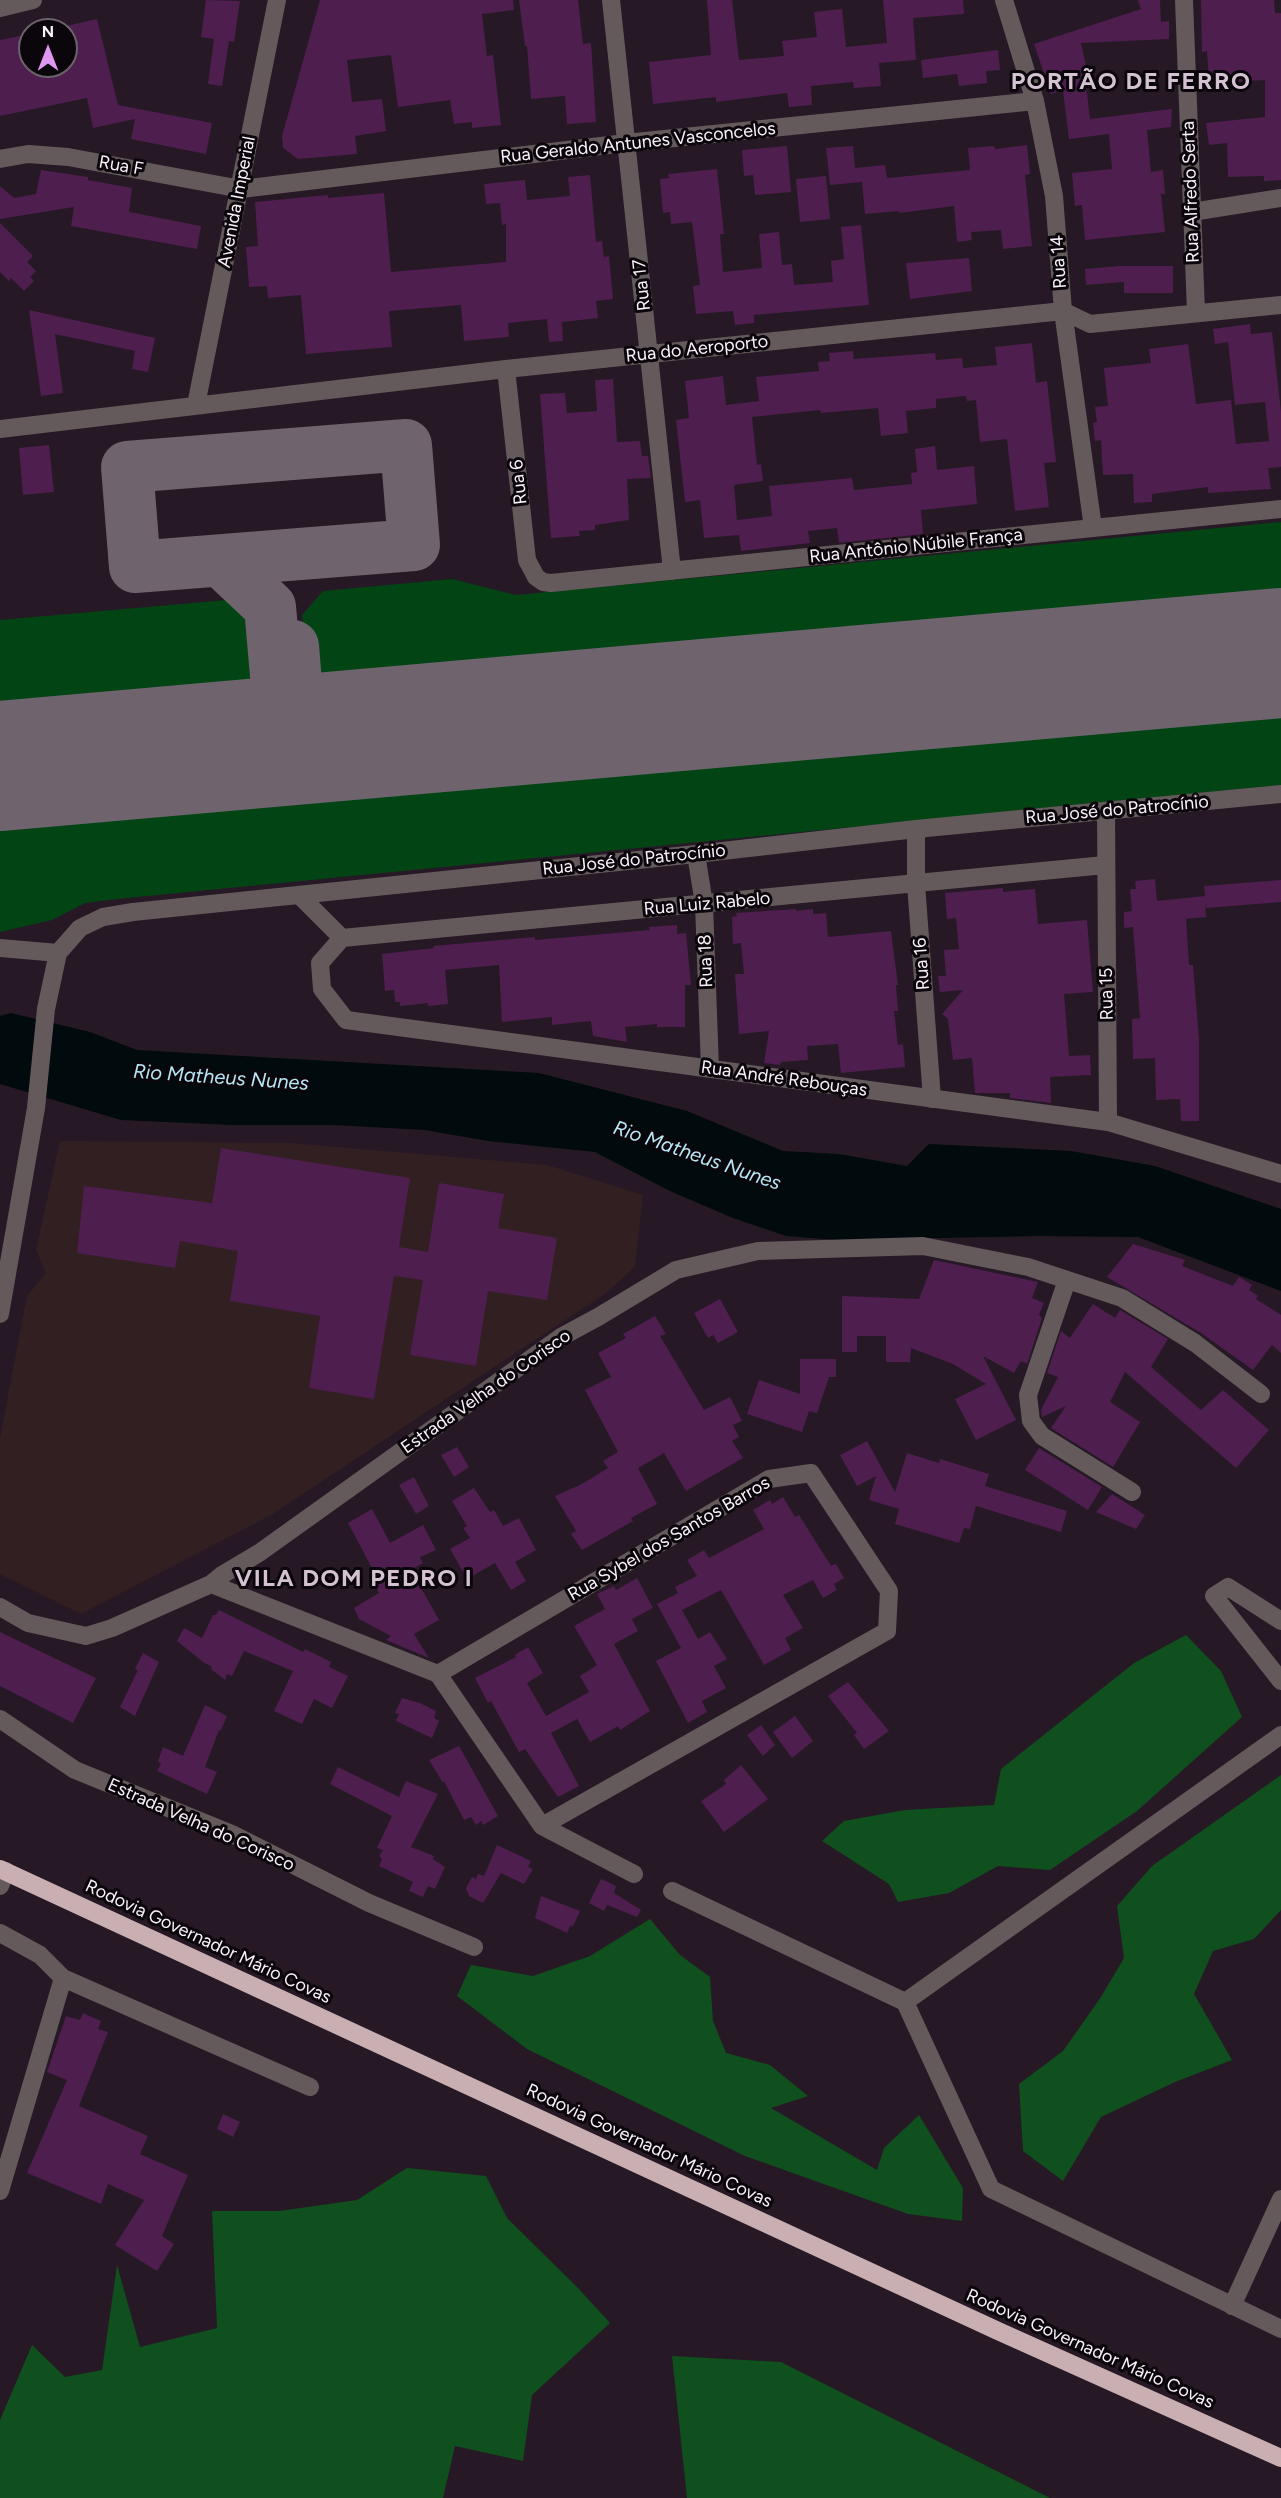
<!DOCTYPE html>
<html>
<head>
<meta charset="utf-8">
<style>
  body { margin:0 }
  #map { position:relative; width:1281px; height:2498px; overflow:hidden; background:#261925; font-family:Figtree,sans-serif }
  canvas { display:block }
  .north { position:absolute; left:18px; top:18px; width:60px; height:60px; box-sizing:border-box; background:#0b060b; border:2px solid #6b646b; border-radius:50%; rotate:0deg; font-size:16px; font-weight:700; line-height:24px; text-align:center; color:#faf1fa }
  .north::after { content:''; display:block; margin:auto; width:21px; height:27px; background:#df98f1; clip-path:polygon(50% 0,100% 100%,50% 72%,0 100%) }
</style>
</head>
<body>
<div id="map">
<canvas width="1281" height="2498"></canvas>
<div class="north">N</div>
</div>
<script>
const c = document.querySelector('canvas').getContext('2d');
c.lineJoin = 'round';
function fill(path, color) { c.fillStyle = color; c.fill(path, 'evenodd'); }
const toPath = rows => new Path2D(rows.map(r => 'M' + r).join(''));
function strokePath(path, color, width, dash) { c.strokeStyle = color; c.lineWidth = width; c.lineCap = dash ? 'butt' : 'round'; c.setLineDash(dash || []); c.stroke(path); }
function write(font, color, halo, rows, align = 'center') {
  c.font = font + ' Figtree,sans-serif'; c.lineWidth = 6; c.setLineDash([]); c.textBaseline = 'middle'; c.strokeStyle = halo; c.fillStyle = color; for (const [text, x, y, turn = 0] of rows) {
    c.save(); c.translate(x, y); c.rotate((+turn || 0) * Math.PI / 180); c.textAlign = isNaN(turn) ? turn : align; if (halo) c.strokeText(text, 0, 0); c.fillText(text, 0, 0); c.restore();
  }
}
const education = toPath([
  [60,1141,290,1143,547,1165,643,1195,635,1267,606,1293,271,1515,81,1614,0,1574,0,1438,27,1296,46,1273,36,1250]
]);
const green = toPath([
  [1281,522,1281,621,329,705,308,685,302,615,323,591,452,579,516,595],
  [238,599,260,617,265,694,245,712,0,733,0,620],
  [1281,686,1281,785,117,899,85,903,52,920,0,932,0,799]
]);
const forest = toPath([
  [1186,1635,1221,1671,1242,1717,1137,1811,1050,1870,998,1866,949,1893,898,1902,889,1884,822,1841,844,1821,905,1810,994,1805,1001,1769,1134,1663],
  [1281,1775,1281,1910,1254,1939,1213,1951,1194,1994,1232,2060,1175,2082,1101,2117,1063,2181,1023,2151,1019,2084,1063,2051,1101,1997,1124,1958,1117,1906,1152,1866],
  [650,1919,680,1955,710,1977,713,2021,726,2053,770,2065,808,2096,771,2108,877,2170,884,2148,919,2115,963,2188,962,2221,908,2214,745,2156,527,2049,457,1996,471,1965,533,1976,590,1956],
  [407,2168,486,2176,507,2218,578,2288,610,2323,532,2395,523,2461,455,2446,443,2498,0,2498,0,2420,32,2345,65,2377,102,2370,117,2265,140,2347,217,2328,212,2211,279,2211,357,2200],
  [672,2356,781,2362,1050,2498,687,2498]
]);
const water = toPath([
  [11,1013,90,1032,137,1050,539,1073,687,1111,783,1151,839,1154,907,1166,929,1144,1071,1151,1155,1166,1281,1209,1281,1291,1138,1237,1040,1236,837,1240,786,1236,733,1218,670,1191,595,1152,488,1141,425,1130,334,1125,232,1125,121,1120,0,1084,0,1016]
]);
const taxiway = toPath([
  [406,445,414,545,135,567,127,467,406,445],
  [221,561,270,607,278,698,240,744],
  [293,646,297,695,327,737]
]);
const runway = toPath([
  [0,766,1281,653]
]);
const building = toPath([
  [206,0,240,1,234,42,229,41,222,86,208,84,214,39,201,37],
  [320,0,513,0,514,10,482,14,487,56,493,55,501,125,472,128,472,122,454,124,450,100,398,107,391,55,347,60,352,102,382,99,386,131,355,136,357,154,298,159,283,148,282,136],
  [519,0,578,0,583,44,591,43,596,122,567,124,565,96,531,99,527,46,525,46],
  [707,0,732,0,739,60,784,56,782,41,817,37,814,12,842,9,846,47,887,43,883,0,963,0,964,14,913,18,916,60,879,63,881,86,854,88,853,82,811,86,812,105,789,107,787,93,716,102,716,97,653,104,649,62,711,55],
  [1138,0,1160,0,1161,22,1169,21,1169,39,1081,43,1090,84,1086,85,1090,119,1172,109,1171,127,1147,130,1151,172,1163,170,1165,194,1161,194,1165,232,1085,240,1082,205,1075,206,1072,173,1112,169,1109,134,1069,139,1063,91,1051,94,1034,44,1141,9],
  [1201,0,1274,0,1275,13,1281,13,1281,180,1264,181,1264,176,1228,177,1227,143,1209,145,1206,123,1265,117,1265,80,1209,83,1207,51,1202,52],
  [97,19,118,105,212,123,206,154,131,139,135,119,93,128,87,98,0,116,0,40,30,34,30,66,66,66,66,26],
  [998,50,1000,70,986,71,987,83,959,86,957,74,923,78,921,60],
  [1027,145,1030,174,1025,175,1032,246,1003,249,1001,230,971,232,972,240,957,242,954,206,899,213,899,211,865,214,862,182,830,185,826,148,853,146,855,168,885,165,887,178,970,170,968,148,994,146,995,149],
  [787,146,791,192,755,195,753,175,744,176,742,150],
  [717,169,724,234,720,234,723,272,762,268,759,234,779,232,782,265,792,264,794,285,833,282,831,261,844,259,841,227,861,225,869,305,754,315,754,323,735,325,733,311,696,314,693,286,700,285,692,222,671,224,670,212,663,213,660,179,669,178,668,174],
  [41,170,88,177,88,180,132,188,129,212,201,226,197,249,71,226,74,207,0,219,0,186,14,198,36,194],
  [590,175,596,242,602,241,604,257,609,256,613,299,596,301,598,318,562,322,563,341,549,342,547,319,508,323,509,337,464,341,461,305,389,311,392,347,306,354,301,295,268,298,267,286,249,287,246,247,258,246,255,202,328,195,328,198,384,193,391,272,506,262,506,224,502,225,500,203,486,204,484,184,525,180,527,200,570,196,568,177],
  [826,176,830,219,800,222,796,179],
  [0,223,33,256,27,262,36,271,30,277,34,281,24,291,11,278,9,281,0,272],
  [969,258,972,291,910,299,906,263],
  [1119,266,1173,266,1173,293,1124,293,1124,282,1086,285,1085,269],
  [29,310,155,338,148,372,132,369,135,351,55,334,63,393,41,396],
  [1250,324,1251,334,1272,332,1281,412,1281,467,1268,468,1271,489,1208,493,1208,487,1152,494,1152,502,1134,503,1133,474,1103,475,1101,440,1095,441,1093,423,1097,422,1095,407,1108,406,1104,368,1151,363,1149,349,1188,344,1196,404,1231,400,1236,444,1269,441,1265,402,1235,405,1228,342,1215,344,1213,329],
  [1032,343,1036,383,1047,381,1056,462,1044,463,1049,507,1015,511,1007,439,980,442,976,400,967,401,966,396,936,399,936,408,906,411,908,433,881,436,878,408,821,413,820,410,752,417,757,465,761,464,763,481,734,485,737,520,772,516,769,486,852,478,854,490,912,484,911,473,917,472,915,449,935,446,937,470,974,466,977,504,921,510,923,534,839,543,837,528,808,531,810,543,741,551,739,535,704,538,700,500,685,502,676,420,689,418,685,381,723,376,726,405,759,401,756,377,819,371,818,362,830,361,829,353,853,351,854,359,935,353,936,360,962,358,963,368,997,365,995,347],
  [613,379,617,442,640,441,642,456,648,456,651,478,627,479,629,520,595,525,595,530,579,531,580,536,551,538,540,394,565,393,567,413,597,411,595,380],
  [49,445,54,492,23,495,19,448],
  [1155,879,1157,901,1205,896,1204,886,1281,880,1281,902,1206,908,1205,902,1206,917,1186,919,1189,965,1193,965,1199,1040,1199,1121,1181,1121,1180,1099,1156,1100,1155,1058,1133,1059,1132,1019,1140,1018,1133,927,1124,928,1124,912,1132,911,1130,889,1136,889,1135,881],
  [1003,888,1003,892,1035,889,1038,924,1087,920,1093,992,1064,994,1069,1056,1090,1055,1091,1075,1050,1077,1051,1103,1010,1098,1010,1093,975,1093,972,1058,953,1060,948,1019,942,1014,963,990,940,992,938,976,946,976,944,950,959,949,956,918,947,919,945,893],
  [796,909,796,911,813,909,813,914,826,913,828,937,891,931,898,985,896,985,898,1011,894,1011,898,1045,903,1044,905,1067,841,1073,838,1044,807,1046,808,1060,781,1062,780,1065,764,1063,769,1031,739,1034,735,974,744,974,741,943,733,944,732,917,737,916,736,913],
  [677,925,677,934,686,933,691,985,685,985,685,1027,657,1027,657,1024,625,1027,627,1042,593,1036,591,1021,552,1025,552,1017,502,1022,499,965,445,970,448,1004,428,1006,428,1003,400,1006,400,1002,395,1002,394,990,385,991,382,954,434,948,433,946,535,937,535,940,650,930,649,927],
  [221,1148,410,1178,399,1247,428,1252,439,1183,504,1194,498,1228,557,1238,547,1300,488,1291,476,1366,410,1355,423,1280,394,1276,374,1399,309,1388,320,1316,230,1301,238,1251,180,1241,175,1268,77,1253,84,1186,212,1203],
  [1133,1244,1185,1260,1182,1266,1233,1286,1239,1277,1252,1285,1249,1290,1258,1296,1256,1299,1281,1315,1281,1353,1272,1345,1253,1370,1201,1333,1107,1277],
  [934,1260,1038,1282,1032,1298,1044,1303,1039,1315,1042,1318,1027,1364,1021,1361,1014,1373,983,1356,1016,1420,976,1440,955,1399,986,1384,953,1364,911,1348,910,1362,886,1362,886,1336,857,1336,857,1352,842,1352,842,1296,919,1299],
  [720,1299,738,1332,718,1343,713,1335,708,1338,694,1313],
  [1093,1304,1115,1318,1120,1310,1168,1339,1151,1367,1201,1410,1223,1390,1269,1430,1236,1468,1125,1372,1110,1402,1140,1422,1113,1467,1051,1428,1066,1406,1042,1417,1041,1410,1058,1377,1047,1373,1061,1331,1070,1338],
  [655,1316,666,1334,660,1336,704,1410,730,1397,742,1421,733,1425,739,1437,732,1441,743,1458,686,1491,664,1453,638,1468,657,1504,631,1518,633,1521,582,1550,571,1534,576,1531,555,1496,582,1484,608,1468,603,1461,618,1452,585,1390,611,1377,598,1353,626,1338,623,1334],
  [800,1359,836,1359,836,1377,829,1377,817,1413,809,1411,802,1432,747,1414,759,1380,800,1394],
  [867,1441,895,1492,907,1453,939,1463,940,1459,989,1474,985,1486,1067,1511,1061,1532,976,1506,970,1529,964,1528,959,1543,895,1524,899,1509,869,1500,876,1476,857,1486,840,1455],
  [457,1447,469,1467,454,1477,441,1455],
  [1039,1448,1102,1487,1088,1510,1025,1470],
  [414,1477,429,1506,416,1514,399,1485],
  [474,1488,490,1512,494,1510,503,1526,519,1518,536,1550,515,1562,526,1581,511,1590,495,1563,467,1579,450,1549,470,1538,463,1528,467,1526,452,1501],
  [1112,1494,1145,1515,1136,1529,1096,1512],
  [783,1497,795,1517,799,1515,831,1566,836,1564,844,1578,834,1584,837,1590,823,1598,813,1580,783,1595,803,1628,785,1638,791,1650,764,1665,721,1590,682,1610,698,1639,710,1632,727,1659,714,1666,726,1688,702,1701,707,1712,688,1723,656,1661,681,1648,657,1604,678,1593,675,1587,697,1576,687,1560,704,1550,709,1558,764,1529,753,1510,770,1500,772,1504],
  [372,1509,390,1543,423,1525,436,1550,420,1557,423,1563,411,1570,439,1620,414,1634,429,1658,386,1640,391,1636,359,1619,354,1608,379,1593,369,1574,374,1572,348,1523],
  [637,1578,653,1608,632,1619,638,1631,614,1644,650,1711,620,1730,618,1726,590,1742,577,1719,551,1733,579,1786,558,1797,525,1749,519,1752,491,1701,488,1703,475,1678,516,1657,515,1655,528,1647,543,1673,527,1683,546,1716,589,1692,580,1676,597,1665,574,1626,605,1609,597,1594,614,1586,616,1590],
  [219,1610,303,1652,305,1649,331,1662,329,1667,348,1676,332,1708,314,1699,302,1724,274,1711,293,1671,244,1651,232,1676,227,1674,225,1680,211,1669,212,1667,203,1662,177,1641,184,1628,202,1638,213,1615,216,1615],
  [0,1632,96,1678,73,1723,0,1686],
  [143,1653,159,1662,135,1716,120,1707,138,1670,135,1669],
  [848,1682,889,1731,864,1749,854,1735,857,1733,828,1696],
  [402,1698,420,1703,436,1711,434,1718,439,1721,432,1738,396,1721,399,1714,395,1713],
  [205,1705,227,1716,221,1730,219,1730,205,1767,217,1772,207,1794,157,1771,161,1764,158,1761,163,1747,183,1756],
  [795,1716,813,1741,792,1758,773,1732],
  [761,1725,775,1745,763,1756,747,1735],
  [459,1746,498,1816,483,1825,481,1821,476,1825,471,1817,464,1820,444,1781,443,1783,429,1760],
  [741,1765,768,1799,724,1832,701,1801,726,1784,724,1780],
  [338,1767,399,1797,406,1781,438,1794,411,1847,434,1856,433,1859,445,1867,435,1889,428,1886,423,1897,409,1891,413,1882,379,1866,382,1859,379,1856,383,1850,377,1848,392,1816,330,1784],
  [497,1845,531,1861,528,1867,533,1869,524,1884,501,1873,483,1903,469,1896,466,1888,472,1877,476,1879,478,1874,484,1876],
  [601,1879,616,1886,614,1893,641,1910,637,1917,607,1905,604,1911,589,1903],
  [541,1896,580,1911,573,1926,570,1926,567,1933,535,1918],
  [83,2013,101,2021,98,2029,108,2032,79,2106,148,2136,140,2154,188,2175,162,2236,174,2244,157,2271,115,2245,144,2200,108,2184,101,2204,27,2173,67,2080,47,2072,66,2016,80,2020],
  [223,2114,240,2122,233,2137,217,2129]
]);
const street = toPath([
  [611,0,672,571],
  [1004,0,1035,101,1054,196,1063,311,1093,528],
  [1184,0,1196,312],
  [0,8,33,0],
  [0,159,28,154,68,157,241,189,626,143,1035,101],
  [1192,212,1281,198],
  [506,369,527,560,536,577,543,582,551,583,1281,509],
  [196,405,277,0],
  [0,429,506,369,1063,311,1090,324,1281,305],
  [1106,811,1108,1122],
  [916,829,916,884,932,1099],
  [696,854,704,904,710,1069],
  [1105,865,342,938,320,963,322,989,346,1020,1108,1122,1281,1174],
  [299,895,342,938],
  [0,948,58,953,80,928,103,917,133,912,696,854,916,829,1281,794],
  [1067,1280,1028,1395,1031,1421,1042,1436,1132,1492],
  [0,1314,36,1108,46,1009,58,953],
  [211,1584,438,1674,542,1826,634,1874],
  [0,1607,28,1623,86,1636,112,1628,211,1584,222,1575,259,1553,561,1337,598,1317,676,1270,758,1251,923,1246,1028,1267,1122,1298,1195,1343,1261,1394],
  [1281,1621,1228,1587,1214,1596,1281,1681],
  [438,1674,769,1479,811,1473,889,1591,887,1631,542,1826],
  [0,1719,75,1770,232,1834,369,1903,474,1947],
  [0,1886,6,1871],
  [672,1891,905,2002,991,2189,1281,2329],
  [0,1933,40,1955,63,1978,310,2087],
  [905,2002,1281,1735],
  [0,2191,63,1978],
  [1232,2306,1281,2199]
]);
const highway = toPath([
  [0,1869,998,2331,1281,2458]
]);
const streetNames = [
  ["Rua Geraldo Antunes Vasconcelos",638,143,-6],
  ["Rua F",121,166,10],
  ["Rua Alfredo Serta",1191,192,-92],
  ["Avenida Imperial",237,202,-79],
  ["Rua 14",1059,262,-94],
  ["Rua 17",642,285,-96],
  ["Rua do Aeroporto",697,349,-6],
  ["Rua 6",519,482,-96],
  ["Rua Antônio Núbile França",916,546,-6],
  ["Rua José do Patrocínio",1117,810,-5],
  ["Rua José do Patrocínio",634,860,-6],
  ["Rua Luiz Rabelo",707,904,-5],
  ["Rua 18",706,961,-92],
  ["Rua 16",922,964,-94],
  ["Rua 15",1107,994,-91],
  ["Rua André Rebouças",784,1079,8],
  ["Estrada Velha do Corisco",486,1392,-35],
  ["Rua Sybel dos Santos Barros",669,1539,-30],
  ["Estrada Velha do Corisco",201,1825,24],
  ["Rodovia Governador Mário Covas",208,1942,25],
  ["Rodovia Governador Mário Covas",649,2146,25],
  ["Rodovia Governador Mário Covas",1090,2349,24]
];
const waterNames = [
  ["Rio Matheus Nunes",221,1078,4],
  ["Rio Matheus Nunes",697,1156,19]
];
const districtNames = [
  ["PORTÃO DE FERRO",1131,82],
  ["VILA DOM PEDRO I",354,1579]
];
fill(education, '#321f22');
fill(green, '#024414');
fill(forest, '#104f1e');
fill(water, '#010a0d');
strokePath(taxiway, '#6f636e', 52);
strokePath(runway, '#6f636e', 130);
fill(building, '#4e1e4f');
strokePath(street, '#645a5b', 18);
strokePath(highway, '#c9aeb2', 18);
write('18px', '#faf1fa', '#0b060b', streetNames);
write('italic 20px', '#b8e7f5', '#0b060b', waterNames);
c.letterSpacing = '1.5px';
write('bold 24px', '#d4c2d3', '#0b060b', districtNames);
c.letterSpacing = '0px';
</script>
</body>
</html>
